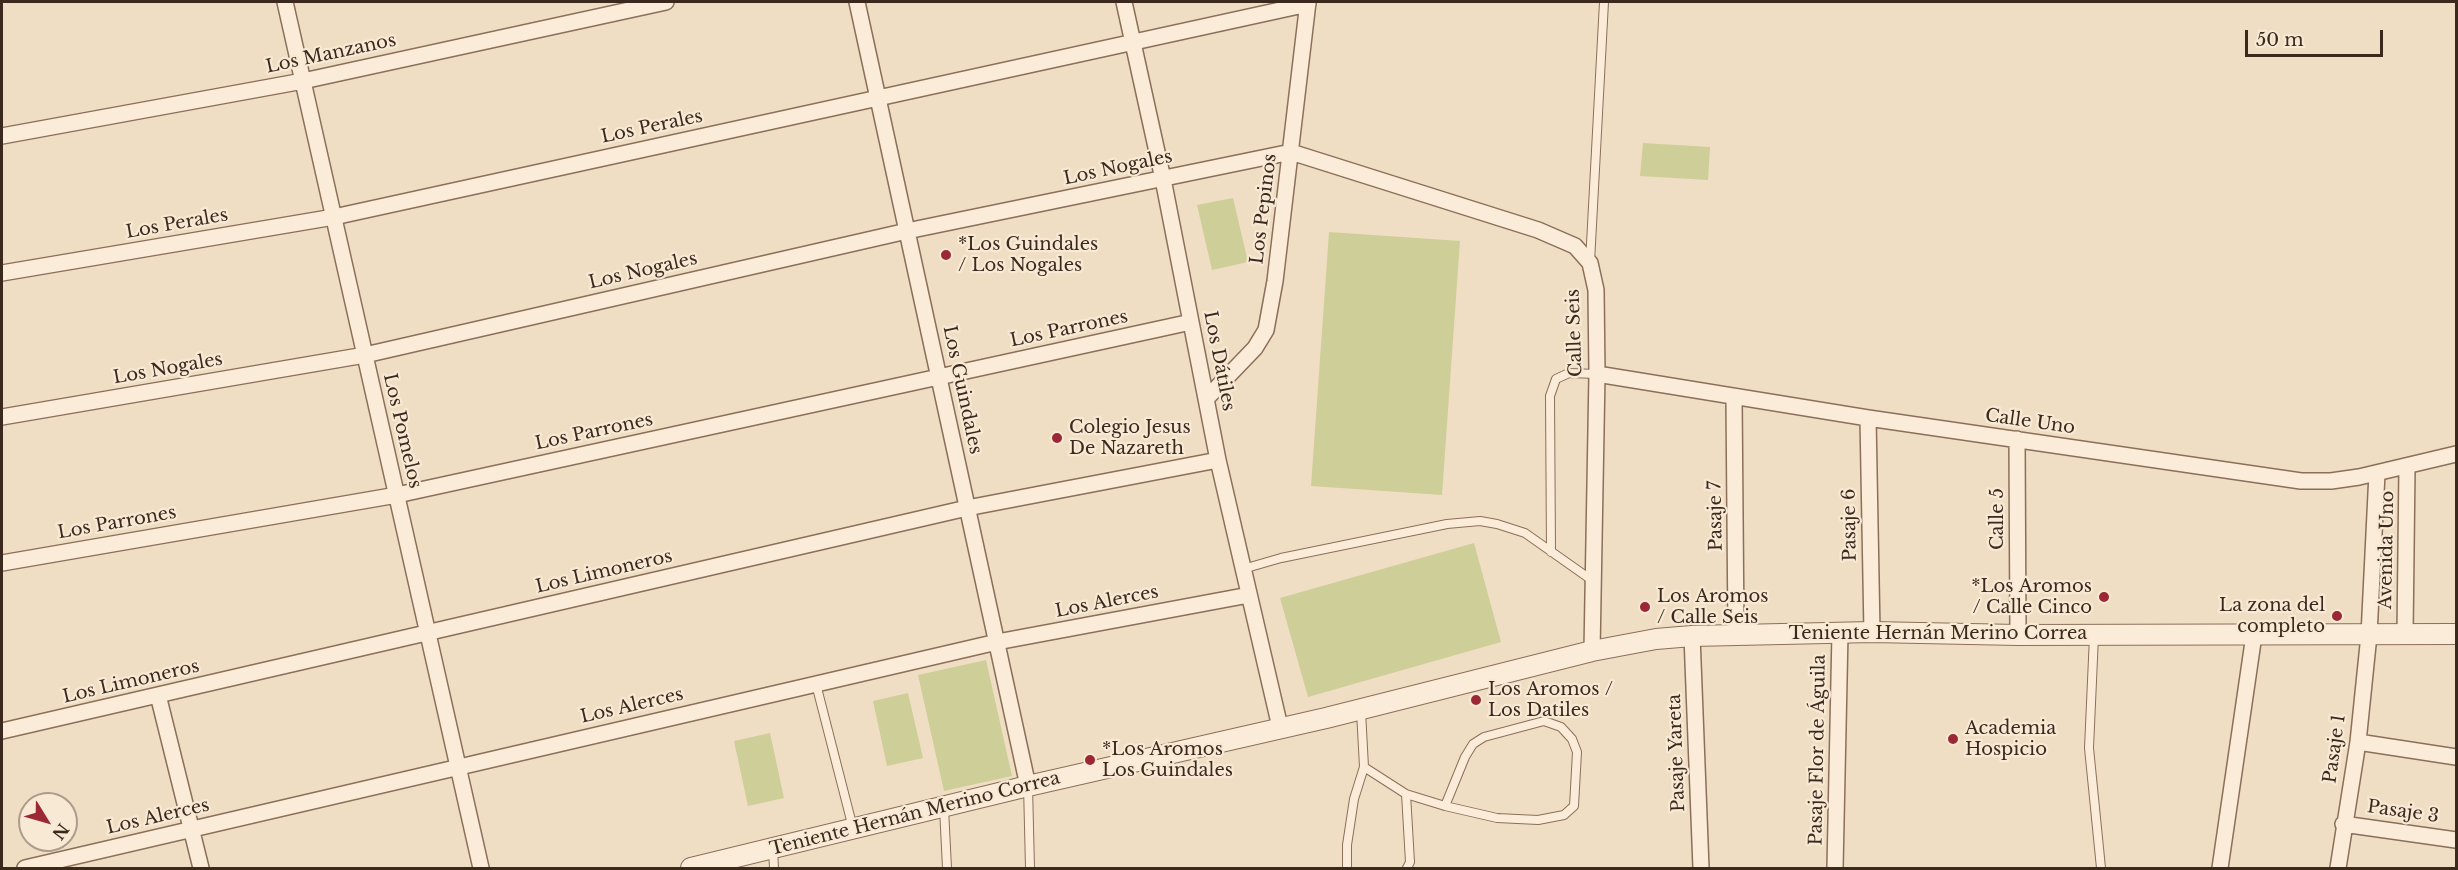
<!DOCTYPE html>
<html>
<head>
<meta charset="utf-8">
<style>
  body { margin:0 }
  #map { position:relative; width:2458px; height:870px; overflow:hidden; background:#f0dec4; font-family:"Libre Baskerville",serif }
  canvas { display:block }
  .frame { position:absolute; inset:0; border:3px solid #3b291e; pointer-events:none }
  .north { position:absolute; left:18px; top:792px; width:60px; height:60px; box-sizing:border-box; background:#f7e9d4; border:2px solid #ac9c8b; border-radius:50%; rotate:127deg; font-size:16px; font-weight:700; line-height:24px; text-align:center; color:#3b291e }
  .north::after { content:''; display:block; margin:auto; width:21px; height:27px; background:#9c2835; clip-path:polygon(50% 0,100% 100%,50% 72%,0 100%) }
  .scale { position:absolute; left:2245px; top:30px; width:138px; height:27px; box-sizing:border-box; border:3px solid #3b291e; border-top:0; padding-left:8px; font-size:18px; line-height:21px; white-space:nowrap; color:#3b291e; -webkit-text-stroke:4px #f7e9d4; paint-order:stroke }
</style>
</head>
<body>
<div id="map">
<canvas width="2458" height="870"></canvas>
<div class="frame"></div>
<div class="north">N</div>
<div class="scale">50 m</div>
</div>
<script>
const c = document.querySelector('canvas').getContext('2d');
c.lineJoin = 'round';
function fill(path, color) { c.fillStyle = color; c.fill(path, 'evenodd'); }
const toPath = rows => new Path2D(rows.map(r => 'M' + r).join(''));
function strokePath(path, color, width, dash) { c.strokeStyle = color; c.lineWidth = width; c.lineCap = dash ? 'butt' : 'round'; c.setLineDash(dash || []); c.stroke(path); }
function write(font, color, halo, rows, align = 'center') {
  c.font = font + ' "Libre Baskerville",serif'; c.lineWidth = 4.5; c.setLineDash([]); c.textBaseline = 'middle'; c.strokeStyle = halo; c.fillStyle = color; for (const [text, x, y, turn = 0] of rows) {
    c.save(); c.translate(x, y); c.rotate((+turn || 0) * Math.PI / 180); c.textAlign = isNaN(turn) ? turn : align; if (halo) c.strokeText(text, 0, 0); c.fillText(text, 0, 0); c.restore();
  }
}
const green = toPath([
  [1643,143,1710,147,1708,180,1640,176],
  [1233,198,1248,262,1212,270,1197,205],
  [1329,232,1460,241,1442,495,1311,486],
  [1474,543,1501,642,1308,697,1280,598],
  [986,660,1012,776,944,791,918,675],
  [908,693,923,758,887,766,873,701],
  [770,733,784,798,748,806,734,741]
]);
const service = toPath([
  [1590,262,1604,2],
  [1551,552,1550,396,1556,379,1569,373,1597,374],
  [1243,569,1281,558,1447,524,1480,521,1497,524,1525,533,1593,581],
  [2094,636,2089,748,2101,868],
  [816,684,853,828],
  [1364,767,1406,794,1445,806,1497,818,1538,820,1564,815,1574,806,1577,752,1572,739,1561,727,1544,721,1484,737,1473,744,1465,757,1445,806],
  [1028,786,1030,868],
  [1406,794,1410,862,1407,868],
  [944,808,947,868],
  [773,850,774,868],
  [1347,868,1347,845,1354,799,1364,767,1361,711]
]);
const minor = toPath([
  [285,2,481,868],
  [857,2,1028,786],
  [1124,2,1163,179,1218,460,1280,727],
  [2,136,303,81,666,2],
  [2,273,334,217,1308,4],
  [1597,374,1868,418,2301,481,2331,481,2359,477,2456,454],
  [1734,397,1736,634],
  [1206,399,1255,348,1266,330,1275,281,1308,2],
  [2,417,365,355,907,231,1291,152,1538,230,1575,246,1590,263,1596,290,1597,374,1592,651],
  [1868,418,1872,632],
  [2017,439,2018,635],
  [2,563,397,495,1191,322],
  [2405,634,2407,467],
  [1692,636,1701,868],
  [158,695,201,868],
  [2,731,967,508,1218,460],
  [2358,742,2456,757],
  [2343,824,2456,840],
  [25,868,997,642,1249,595],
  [1835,868,1840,633],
  [2220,868,2254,635],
  [2338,868,2358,742,2369,635,2377,473]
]);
const tertiary = toPath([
  [691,868,1028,786,1326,718,1592,651,1656,639,1692,636,1872,632,2018,635,2456,634]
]);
const markers = [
  [946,255,6,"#9c2835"],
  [1057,438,6,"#9c2835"],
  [2104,597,6,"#9c2835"],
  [1645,607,6,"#9c2835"],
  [2337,616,6,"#9c2835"],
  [1476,700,6,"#9c2835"],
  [1953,739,6,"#9c2835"],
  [1090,760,6,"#9c2835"]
];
const streetNames = [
  ["Los Manzanos",331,54,-12],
  ["Los Perales",652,127,-12],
  ["Los Nogales",1118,168,-12],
  ["Los Pepinos",1264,209,-83],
  ["Los Perales",177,224,-10],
  ["Los Nogales",643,271,-13],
  ["Los Parrones",1069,329,-12],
  ["Calle Seis",1575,333,-92],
  ["Los Dátiles",1219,361,79],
  ["Los Nogales",168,369,-10],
  ["Los Guindales",962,390,78],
  ["Calle Uno",2030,422,8],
  ["Los Pomelos",402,431,77],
  ["Los Parrones",594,432,-12],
  ["Pasaje 7",1716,516,-91],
  ["Calle 5",1998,519,-90],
  ["Los Parrones",117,523,-10],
  ["Pasaje 6",1850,525,-91],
  ["Avenida Uno",2387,550,-89],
  ["Los Limoneros",604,572,-13],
  ["Los Alerces",1107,602,-11],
  ["Teniente Hernán Merino Correa",1938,634],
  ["Los Limoneros",131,682,-13],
  ["Los Alerces",632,706,-13],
  ["Pasaje 1",2335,749,-82],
  ["Pasaje Flor de Águila",1818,750,-89],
  ["Pasaje Yareta",1677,753,-92],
  ["Pasaje 3",2403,812,8],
  ["Teniente Hernán Merino Correa",915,814,-14],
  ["Los Alerces",158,817,-13]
];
const poiNames = [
  ["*Los Guindales",958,245],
  ["/ Los Nogales",958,266],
  ["Colegio Jesus",1069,428],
  ["De Nazareth",1069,449],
  ["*Los Aromos",2092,587,"right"],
  ["/ Calle Cinco",2092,608,"right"],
  ["Los Aromos",1657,597],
  ["/ Calle Seis",1657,618],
  ["La zona del",2325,606,"right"],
  ["completo",2325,627,"right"],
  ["Los Aromos /",1488,690],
  ["Los Datiles",1488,711],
  ["Academia",1965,729],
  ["Hospicio",1965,750],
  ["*Los Aromos",1102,750],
  ["Los Guindales",1102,771]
];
fill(green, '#cece98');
strokePath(service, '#8b6f5a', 10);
strokePath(minor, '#8b6f5a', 18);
strokePath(tertiary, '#8b6f5a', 22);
strokePath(service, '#faecd8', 8);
strokePath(minor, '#faecd8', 15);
strokePath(tertiary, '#faecd8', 20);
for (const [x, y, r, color] of markers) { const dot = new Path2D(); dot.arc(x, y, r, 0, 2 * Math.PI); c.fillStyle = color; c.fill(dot); strokePath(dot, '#f7e9d4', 2); }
write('18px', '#3b291e', '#f7e9d4', streetNames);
write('18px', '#3b291e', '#f7e9d4', poiNames, 'left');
</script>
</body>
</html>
